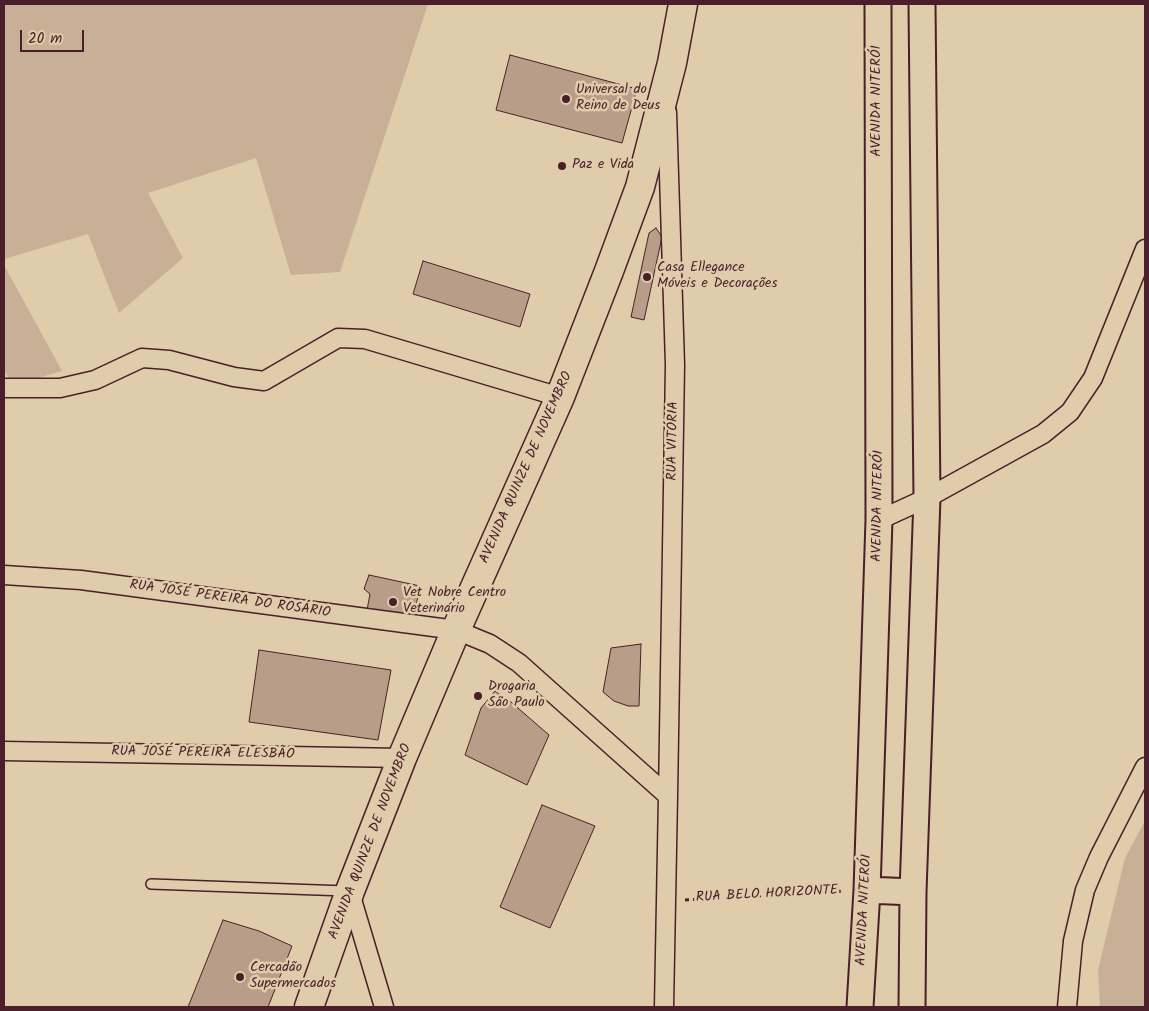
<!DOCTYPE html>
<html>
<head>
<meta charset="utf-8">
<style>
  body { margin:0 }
  #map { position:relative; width:1149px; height:1011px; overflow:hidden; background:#dfccaa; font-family:Kalam,sans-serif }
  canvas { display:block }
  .frame { position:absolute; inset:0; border:5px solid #4a1f2b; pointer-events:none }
  .scale { position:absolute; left:20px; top:30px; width:64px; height:22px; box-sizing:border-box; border:2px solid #4a1f2b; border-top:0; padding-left:6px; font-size:15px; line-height:18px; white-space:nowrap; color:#4a1f2b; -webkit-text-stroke:4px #dfccaa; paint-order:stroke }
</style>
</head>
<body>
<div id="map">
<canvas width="1149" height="1011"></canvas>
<div class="frame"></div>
<div class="scale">20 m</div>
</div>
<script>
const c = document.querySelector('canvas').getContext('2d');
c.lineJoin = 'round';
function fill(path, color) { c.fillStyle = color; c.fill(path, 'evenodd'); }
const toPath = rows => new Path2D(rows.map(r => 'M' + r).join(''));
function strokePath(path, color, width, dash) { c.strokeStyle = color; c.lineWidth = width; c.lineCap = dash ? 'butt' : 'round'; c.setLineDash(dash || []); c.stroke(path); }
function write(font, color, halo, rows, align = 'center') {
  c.font = font + ' Kalam,sans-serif'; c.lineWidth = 5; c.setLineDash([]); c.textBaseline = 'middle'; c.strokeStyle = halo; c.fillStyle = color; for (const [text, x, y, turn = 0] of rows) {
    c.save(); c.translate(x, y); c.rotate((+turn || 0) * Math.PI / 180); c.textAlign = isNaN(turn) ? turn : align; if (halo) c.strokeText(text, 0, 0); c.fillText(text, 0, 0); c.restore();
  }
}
const green = toPath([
  [4,4,428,4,340,272,291,275,256,158,148,193,183,258,119,313,88,234,4,259],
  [4,265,62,371,13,385,4,370],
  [1145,821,1145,1007,1100,1007,1098,970,1125,858]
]);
const building = toPath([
  [510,55,637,89,622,143,496,110,510,55],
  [656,228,662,237,644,320,631,317,649,233,656,228],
  [423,261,530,294,520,327,413,294,423,261],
  [369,575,420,586,414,616,367,610,370,594,364,589,369,575],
  [641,644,639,706,628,706,614,701,603,692,611,648,641,644],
  [259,650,391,670,378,740,249,722,259,650],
  [495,691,511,702,549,735,527,785,465,755,481,708,495,691],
  [542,805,595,826,550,928,500,907,542,805],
  [223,920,259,931,292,946,268,1007,188,1007,223,920]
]);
const path = toPath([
  [685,900,844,891]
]);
const service = toPath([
  [151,884,346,891]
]);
const minor = toPath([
  [667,112,675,365,668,796],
  [4,388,60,388,95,380,142,358,169,360,234,377,264,381,338,338,365,339,560,397],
  [879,520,927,498,1043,434,1070,412,1093,378,1145,249],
  [4,575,81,580,456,630,490,644,519,663,668,796,664,1007],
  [4,751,402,758],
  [350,893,384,1007],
  [1067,1007,1073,941,1085,890,1099,857,1145,767]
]);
const secondary = toPath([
  [867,890,913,892],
  [860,1007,867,890,879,520,878,4],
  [912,1007,913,892,927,498,922,4]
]);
const primary = toPath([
  [309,1007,350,891,402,758,456,630,560,397,609,271,640,187,672,63,683,4]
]);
const markers = [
  [566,99,5,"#4a1f2b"],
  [562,166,5,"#4a1f2b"],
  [647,277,5,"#4a1f2b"],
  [393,602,5,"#4a1f2b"],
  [478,696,5,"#4a1f2b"],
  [240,977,5,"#4a1f2b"]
];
const poiNames = [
  ["Universal do",576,91],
  ["Reino de Deus",576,107],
  ["Paz e Vida",572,166],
  ["Casa Ellegance",657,269],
  ["Móveis e Decorações",657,285],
  ["Vet Nobre Centro",403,594],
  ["Veterinário",403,610],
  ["Drogaria",488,688],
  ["São Paulo",488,704],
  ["Cercadão",250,969],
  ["Supermercados",250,985]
];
const streetNames = [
  ["AVENIDA NITERÓI",878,101,-90],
  ["RUA VITÓRIA",674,441,-89],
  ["AVENIDA QUINZE DE NOVEMBRO",527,468,-66],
  ["AVENIDA NITERÓI",879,506,-89],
  ["RUA JOSÉ PEREIRA DO ROSÁRIO",230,600,8],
  ["RUA JOSÉ PEREIRA ELESBÃO",203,754,1],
  ["AVENIDA QUINZE DE NOVEMBRO",371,842,-69],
  ["RUA BELO HORIZONTE",767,895,-3],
  ["AVENIDA NITERÓI",865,910,-87]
];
fill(green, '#c7b095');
fill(building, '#b89e89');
strokePath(building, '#4a1f2b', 1);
strokePath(service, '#4a1f2b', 12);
strokePath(minor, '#4a1f2b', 21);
strokePath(secondary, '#4a1f2b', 29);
strokePath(primary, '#4a1f2b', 31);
strokePath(path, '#4a1f2b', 3, [4, 4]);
strokePath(service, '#dfccaa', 9);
strokePath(minor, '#dfccaa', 18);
strokePath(secondary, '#dfccaa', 25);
strokePath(primary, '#dfccaa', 28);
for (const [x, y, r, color] of markers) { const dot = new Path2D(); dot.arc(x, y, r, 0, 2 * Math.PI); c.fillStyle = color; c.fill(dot); strokePath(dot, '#dfccaa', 2); }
write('14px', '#4a1f2b', '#dfccaa', poiNames, 'left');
write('14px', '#4a1f2b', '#dfccaa', streetNames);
</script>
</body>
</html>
